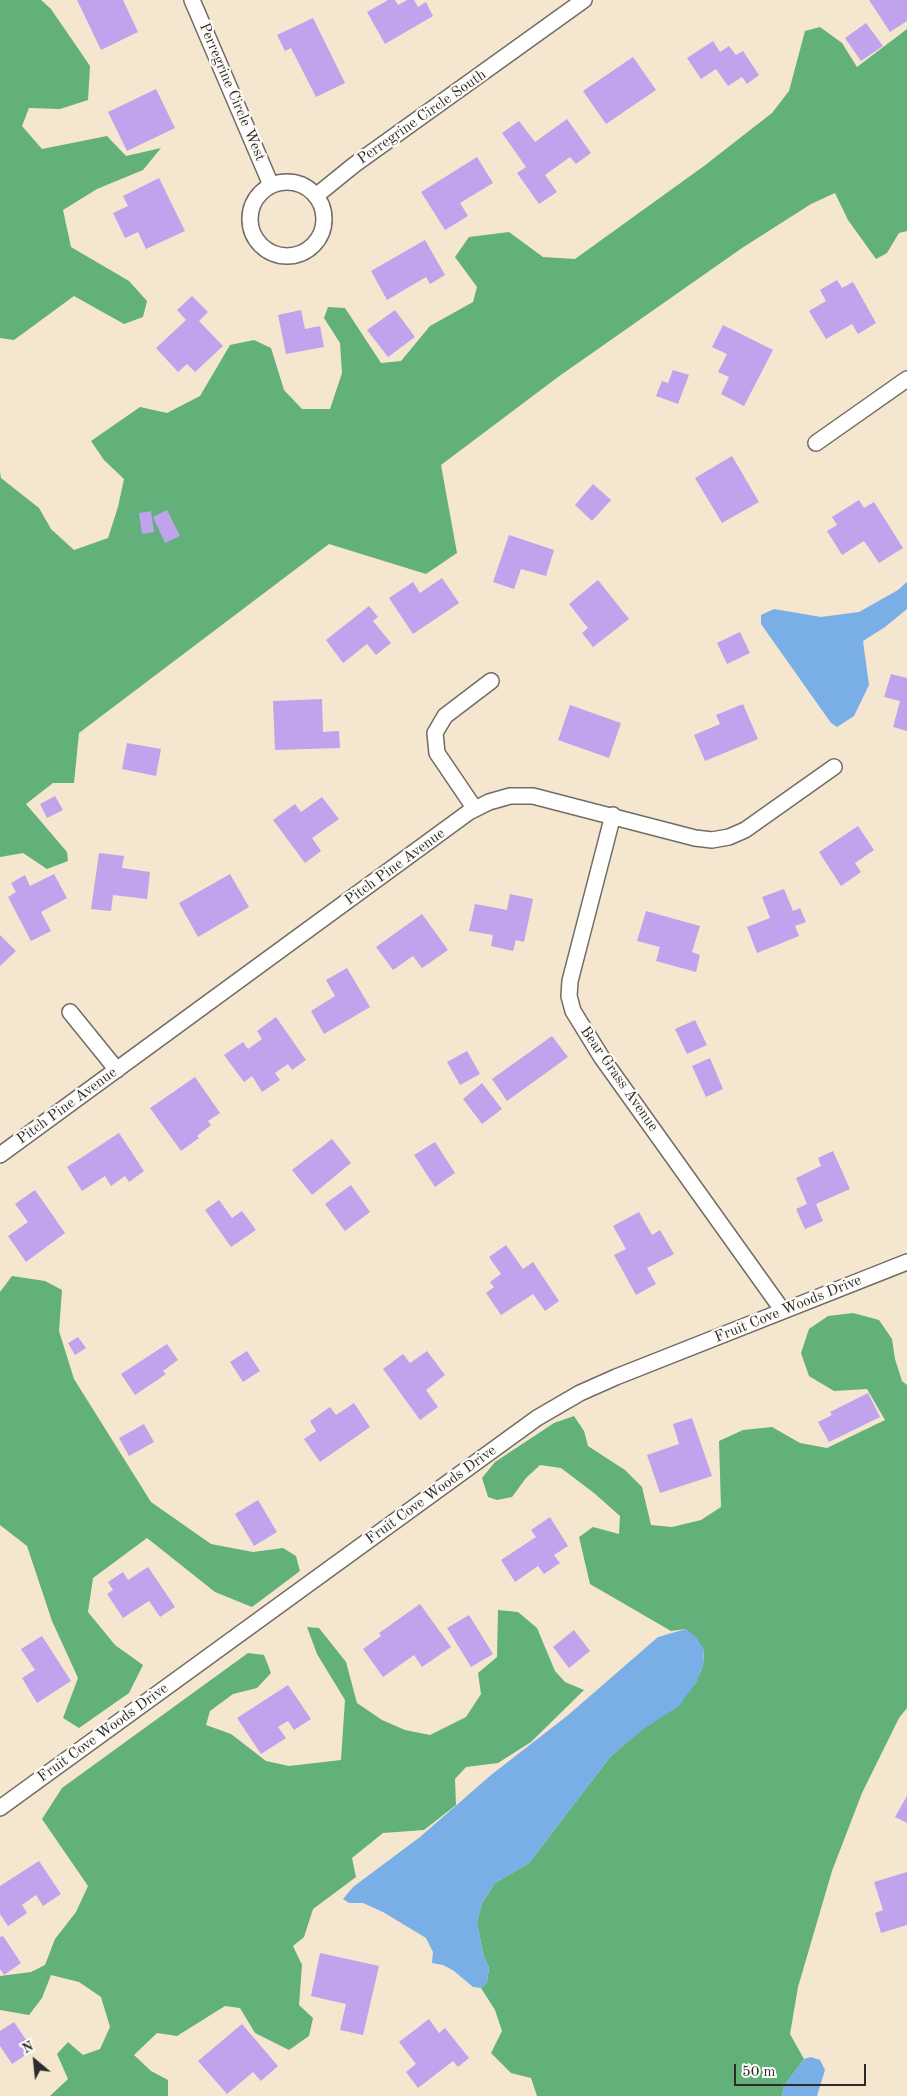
<!DOCTYPE html>
<html>
<head>
<meta charset="utf-8">
<style>
  body { margin:0 }
  #map { position:relative; width:907px; height:2096px; overflow:hidden; background:#f5e6cf; font-family:"Old Standard TT",serif }
  canvas { display:block }
  .north { position:absolute; left:10px; top:2036px; width:50px; height:50px; -webkit-text-stroke:4px #fdfcf7; paint-order:stroke; rotate:332deg; font-size:14px; font-weight:700; line-height:20px; text-align:center; color:#2b2b2b }
  .north::after { content:''; display:block; margin:auto; width:18px; height:22px; background:#2b2b2b; clip-path:polygon(50% 0,100% 100%,50% 72%,0 100%) }
  .scale { position:absolute; left:734px; top:2064px; width:132px; height:22px; box-sizing:border-box; border:2px solid #2b2b2b; border-top:0; padding-left:6px; font-size:15px; line-height:18px; white-space:nowrap; color:#2b2b2b; -webkit-text-stroke:4px #fdfcf7; paint-order:stroke }
</style>
</head>
<body>
<div id="map">
<canvas width="907" height="2096"></canvas>
<div class="north">N</div>
<div class="scale">50 m</div>
</div>
<script>
const c = document.querySelector('canvas').getContext('2d');
c.lineJoin = 'round';
function fill(path, color) { c.fillStyle = color; c.fill(path, 'evenodd'); }
const toPath = rows => new Path2D(rows.map(r => 'M' + r).join(''));
function strokePath(path, color, width, dash) { c.strokeStyle = color; c.lineWidth = width; c.lineCap = dash ? 'butt' : 'round'; c.setLineDash(dash || []); c.stroke(path); }
function write(font, color, halo, rows, align = 'center') {
  c.font = font + ' "Old Standard TT",serif'; c.lineWidth = 4.5; c.setLineDash([]); c.textBaseline = 'middle'; c.strokeStyle = halo; c.fillStyle = color; for (const [text, x, y, turn = 0] of rows) {
    c.save(); c.translate(x, y); c.rotate((+turn || 0) * Math.PI / 180); c.textAlign = isNaN(turn) ? turn : align; if (halo) c.strokeText(text, 0, 0); c.fillText(text, 0, 0); c.restore();
  }
}
const forest = toPath([
  [0,0,41,0,51,9,90,66,88,100,60,109,29,108,22,126,42,149,107,136,126,156,161,148,143,170,97,189,63,210,71,247,129,281,147,301,143,317,124,324,74,296,14,340,0,338],
  [820,27,842,43,857,67,907,29,907,231,899,233,887,253,876,259,848,220,835,193,811,204,742,248,558,377,441,465,457,553,426,574,329,544,79,733,74,783,53,783,26,804,67,852,68,861,47,869,23,853,0,857,0,472,1,478,39,508,51,529,74,550,108,538,118,507,124,479,104,460,91,441,140,407,167,413,200,396,230,345,254,340,271,348,284,390,302,409,330,409,342,373,340,343,324,318,328,307,345,308,381,363,401,361,430,326,473,302,477,287,455,257,469,237,509,232,543,257,575,259,704,166,772,113,789,91,805,31],
  [12,1276,45,1281,62,1290,59,1331,74,1379,151,1502,211,1544,253,1552,283,1548,296,1556,300,1571,252,1607,215,1592,147,1538,93,1578,88,1612,115,1645,143,1665,129,1693,79,1728,63,1718,78,1678,52,1621,27,1546,0,1525,0,1292],
  [853,1313,879,1320,892,1339,895,1359,902,1381,907,1385,907,1708,899,1718,862,1793,832,1871,798,1987,790,2034,804,2059,784,2086,782,2096,537,2096,531,2078,511,2073,491,2053,502,2031,495,2010,481,1988,487,1982,489,1968,483,1954,477,1922,482,1903,495,1883,529,1863,610,1757,695,1684,703,1666,704,1650,686,1629,671,1631,590,1584,579,1537,593,1527,619,1534,620,1516,594,1493,561,1468,540,1465,526,1478,512,1497,497,1500,488,1497,482,1478,495,1462,554,1423,574,1416,584,1431,588,1446,625,1470,642,1487,651,1525,672,1527,701,1520,721,1507,719,1441,743,1430,772,1427,800,1443,827,1448,885,1420,867,1389,834,1391,809,1376,801,1353,809,1329,828,1316],
  [498,1610,518,1612,537,1628,555,1671,565,1682,584,1690,531,1742,498,1763,466,1767,455,1779,456,1805,424,1830,383,1833,352,1858,356,1877,313,1909,304,1937,293,1946,302,1965,299,2005,313,2018,309,2036,289,2050,255,2033,240,2008,225,2006,177,2036,157,2033,134,2055,151,2071,168,2080,168,2096,50,2096,68,2079,57,2054,68,2042,83,2055,100,2049,110,2027,101,1997,79,1982,51,1975,42,1998,29,2015,0,2010,0,1976,31,1972,45,1965,55,1939,76,1912,88,1886,42,1819,62,1788,248,1653,264,1655,271,1673,257,1688,233,1694,210,1711,206,1725,231,1734,266,1761,289,1766,341,1760,345,1700,317,1654,307,1627,319,1628,346,1662,357,1703,382,1720,405,1730,430,1735,466,1717,481,1694,478,1673,497,1657]
]);
const water = toPath([
  [907,582,907,609,885,627,863,641,869,685,854,716,837,727,831,723,761,624,761,615,774,609,821,617,859,612,898,590],
  [686,1629,695,1636,704,1649,703,1666,695,1684,679,1706,642,1730,610,1757,529,1863,495,1883,482,1903,477,1922,483,1954,489,1968,487,1982,481,1988,473,1987,454,1971,443,1965,432,1963,433,1952,426,1938,383,1912,363,1903,349,1903,343,1899,353,1887,420,1837,491,1775,567,1716,658,1637],
  [811,2057,820,2060,825,2070,817,2096,782,2096,784,2086,804,2059]
]);
const building = toPath([
  [77,0,123,0,138,32,101,50],
  [388,0,395,0,398,5,407,0,414,0,418,7,426,2,433,16,385,44,367,12],
  [869,0,907,0,907,21,890,32],
  [313,18,345,83,316,97,291,48,285,51,277,35],
  [866,23,883,46,861,61,845,38],
  [713,41,720,52,729,46,736,55,743,51,759,75,747,84,742,77,728,86,716,69,701,79,687,58],
  [633,57,656,90,606,124,583,91],
  [156,89,175,128,127,151,108,112],
  [567,119,591,153,576,164,570,157,545,175,557,192,539,204,517,173,526,167,502,133,519,121,535,142],
  [477,157,493,183,460,203,468,216,445,230,421,192],
  [159,178,185,231,146,249,138,232,125,238,113,213,128,206,123,196],
  [425,240,445,275,430,284,426,277,387,300,371,271],
  [837,280,842,288,853,282,876,323,858,334,852,324,826,339,809,311,826,301,820,290],
  [192,296,208,312,199,321,223,346,195,372,187,364,178,372,156,348,186,320,177,310],
  [301,310,305,329,320,326,324,347,286,354,278,315],
  [395,310,415,337,388,357,367,330],
  [723,325,773,350,744,406,721,394,729,377,718,372,727,354,712,347],
  [673,370,689,375,678,404,656,396,662,381,668,383],
  [732,456,759,502,722,523,695,478],
  [593,484,611,500,592,521,575,505],
  [859,500,864,508,874,502,903,548,879,563,864,541,842,555,827,531,837,525,832,517],
  [167,510,180,536,165,543,153,517],
  [151,511,154,532,142,534,139,513],
  [509,535,554,550,546,576,521,569,514,589,493,582],
  [442,578,459,603,413,634,389,598,413,582,420,593],
  [598,580,629,619,593,647,582,633,588,628,569,604],
  [369,606,378,617,373,621,391,643,376,655,367,644,343,663,326,640],
  [740,632,750,653,727,664,717,643],
  [891,674,907,678,907,731,893,727,900,701,884,697],
  [322,699,323,732,339,731,340,748,275,750,273,701],
  [743,704,758,739,705,761,694,735,720,724,716,715],
  [570,705,621,723,609,758,558,740],
  [127,743,161,749,156,776,122,769],
  [55,796,63,810,47,818,40,804],
  [322,797,339,819,312,838,321,851,305,863,273,820,295,804,301,812],
  [858,826,874,850,855,863,861,872,841,886,819,852],
  [99,853,124,856,122,868,150,872,147,899,113,895,111,911,91,909],
  [54,874,67,898,41,912,51,931,31,941,8,897,16,892,11,883,25,875,30,886],
  [230,874,249,907,198,937,179,903],
  [784,889,793,911,800,908,806,922,795,926,799,936,757,953,747,927,770,918,762,897],
  [510,894,533,899,524,942,516,940,513,951,491,946,493,935,469,931,475,904,507,910],
  [646,911,700,926,692,952,700,955,696,972,656,961,660,947,637,941],
  [422,914,448,950,422,968,413,956,393,970,376,947],
  [0,935,16,951,0,966],
  [347,968,370,1007,324,1034,311,1011,335,996,326,980],
  [276,1017,306,1060,292,1070,288,1064,275,1073,280,1080,262,1092,252,1076,244,1082,224,1055,243,1042,248,1049,262,1039,257,1031],
  [695,1020,707,1045,687,1054,675,1029],
  [552,1036,568,1057,507,1101,492,1079],
  [467,1051,480,1074,460,1085,447,1062],
  [710,1058,723,1089,706,1097,692,1066],
  [195,1077,220,1113,208,1121,211,1125,197,1136,199,1138,181,1151,150,1108],
  [482,1083,502,1109,482,1124,463,1099],
  [119,1133,144,1171,129,1182,125,1176,111,1186,105,1176,82,1191,67,1167],
  [332,1139,351,1163,312,1195,292,1170],
  [435,1142,455,1173,435,1187,414,1155],
  [833,1151,850,1189,816,1204,823,1221,805,1229,796,1209,807,1204,796,1178,821,1166,818,1158],
  [351,1185,370,1212,345,1231,325,1204],
  [35,1190,65,1233,26,1262,8,1236,28,1222,15,1204],
  [219,1200,232,1218,242,1211,256,1230,231,1247,205,1210],
  [639,1212,652,1235,660,1230,674,1254,647,1268,656,1284,636,1295,614,1255,626,1249,613,1226],
  [506,1245,523,1269,533,1262,559,1301,545,1311,533,1294,501,1315,486,1293,494,1287,490,1282,501,1274,489,1257],
  [78,1337,86,1348,75,1355,68,1343],
  [167,1344,178,1360,163,1371,166,1374,135,1395,121,1374],
  [247,1351,260,1371,243,1382,230,1362],
  [427,1351,445,1375,426,1390,438,1407,420,1420,383,1369,403,1354,410,1363],
  [868,1393,880,1417,829,1442,818,1422,832,1415,830,1412],
  [354,1403,370,1427,320,1462,304,1439,316,1431,310,1421,330,1407,336,1415],
  [692,1418,712,1476,660,1493,647,1455,679,1444,673,1424],
  [144,1424,154,1442,129,1456,119,1438],
  [258,1500,277,1532,254,1546,235,1514],
  [550,1517,568,1546,554,1555,560,1563,544,1574,538,1566,515,1582,501,1560,536,1537,531,1530],
  [148,1567,175,1607,160,1617,149,1601,123,1618,107,1594,113,1590,108,1582,123,1572,128,1580],
  [420,1604,451,1647,422,1667,414,1655,383,1677,363,1649,381,1636,379,1633],
  [469,1615,493,1654,471,1667,447,1628],
  [574,1630,590,1651,569,1668,553,1647],
  [42,1636,71,1681,37,1703,22,1678,35,1670,21,1649],
  [288,1685,311,1719,294,1730,288,1721,278,1727,286,1738,261,1754,237,1718],
  [907,1796,907,1823,895,1817],
  [39,1861,61,1894,43,1906,36,1895,22,1905,27,1913,8,1926,0,1914,0,1886],
  [907,1872,907,1925,881,1933,875,1913,883,1910,874,1882],
  [3,1936,21,1963,4,1975,0,1969,0,1937],
  [320,1953,379,1966,363,2035,340,2030,346,2004,311,1996],
  [429,2019,439,2033,445,2028,469,2058,458,2067,453,2061,418,2088,406,2072,416,2064,399,2042],
  [14,2022,33,2050,12,2064,0,2046,0,2031],
  [242,2024,278,2066,261,2081,253,2072,227,2094,198,2061]
]);
const minor = toPath([
  [192,0,271,185],
  '250 219a37 37 0 1 1 74 0a37 37 0 1 1-74 0Z',
  [317,195,354,165,584,0],
  [816,443,907,379],
  [475,809,437,753,435,733,445,716,491,681],
  [613,815,570,981,569,996,573,1011,602,1058,783,1311],
  [70,1012,117,1070],
  [0,1155,469,812,489,802,510,796,533,796,695,838,712,840,729,837,745,830,834,767],
  [0,1808,537,1418,580,1393,616,1377,907,1262]
]);
const streetNames = [
  ["Perregrine Circle West",232,92,67],
  ["Perregrine Circle South",422,117,-35],
  ["Pitch Pine Avenue",395,867,-36],
  ["Bear Grass Avenue",619,1079,55],
  ["Pitch Pine Avenue",67,1106,-36],
  ["Fruit Cove Woods Drive",788,1309,-22],
  ["Fruit Cove Woods Drive",431,1495,-36],
  ["Fruit Cove Woods Drive",103,1733,-36]
];
fill(forest, '#62b07a');
fill(water, '#79aee7');
fill(building, '#c1a2ed');
strokePath(minor, '#726c64', 18);
strokePath(minor, '#fff', 15);
write('15px', '#2b2b2b', '#fdfcf7', streetNames);
</script>
</body>
</html>
